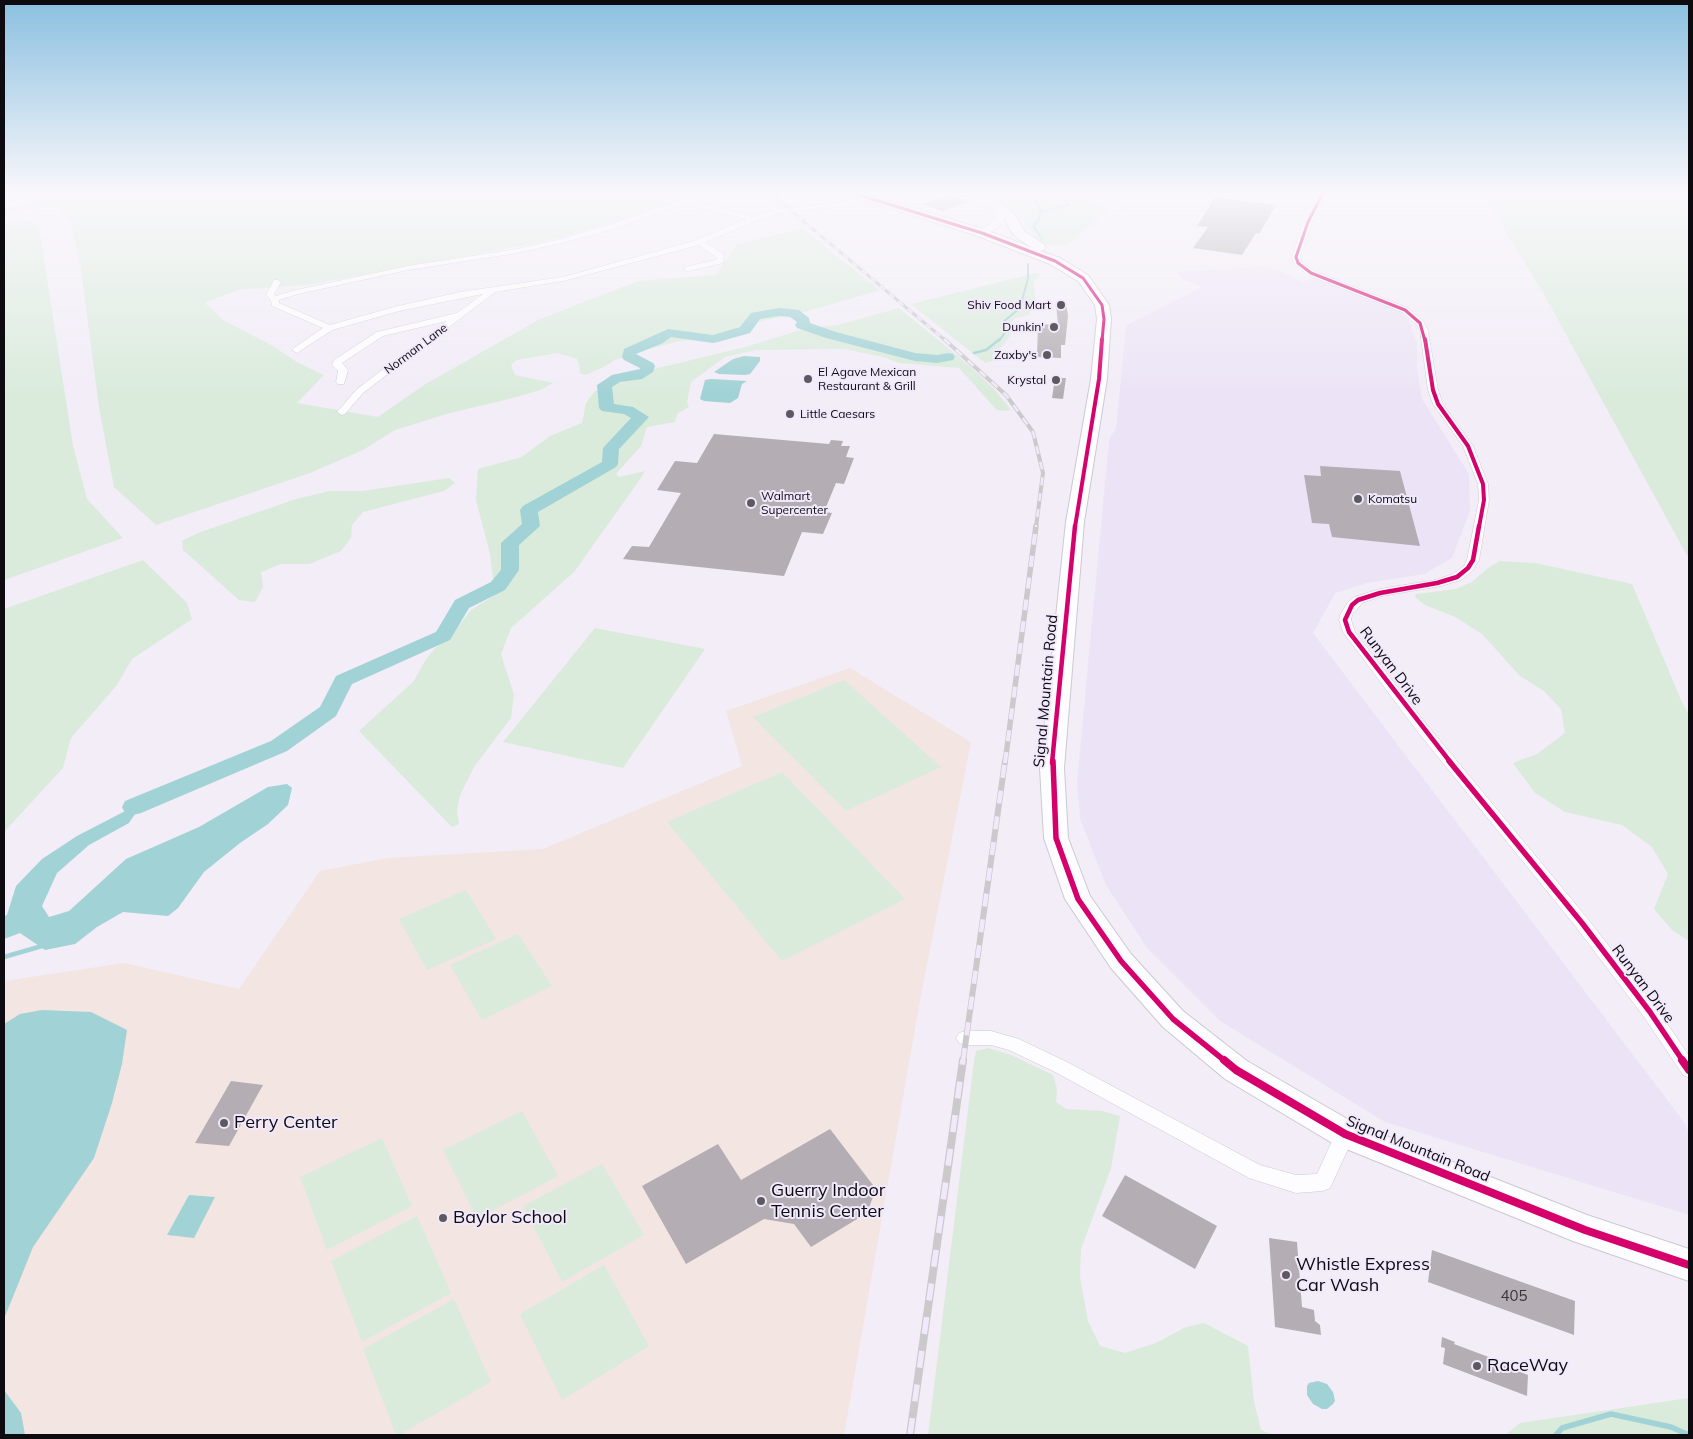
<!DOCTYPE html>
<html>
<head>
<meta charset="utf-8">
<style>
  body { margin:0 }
  #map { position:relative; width:1693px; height:1439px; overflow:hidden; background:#f2edf7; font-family:Mulish,sans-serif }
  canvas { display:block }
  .frame { position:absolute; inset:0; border:5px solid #0d0a10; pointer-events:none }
</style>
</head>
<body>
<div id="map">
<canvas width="1693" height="1439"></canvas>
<div class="frame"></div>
</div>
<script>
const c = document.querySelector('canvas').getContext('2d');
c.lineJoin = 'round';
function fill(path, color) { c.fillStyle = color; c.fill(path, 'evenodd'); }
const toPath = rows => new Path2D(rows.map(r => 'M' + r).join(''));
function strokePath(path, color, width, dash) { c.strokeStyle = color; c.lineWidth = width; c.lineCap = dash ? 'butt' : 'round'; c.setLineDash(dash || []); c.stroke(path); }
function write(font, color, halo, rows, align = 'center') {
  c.font = font + ' Mulish,sans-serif'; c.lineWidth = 4; c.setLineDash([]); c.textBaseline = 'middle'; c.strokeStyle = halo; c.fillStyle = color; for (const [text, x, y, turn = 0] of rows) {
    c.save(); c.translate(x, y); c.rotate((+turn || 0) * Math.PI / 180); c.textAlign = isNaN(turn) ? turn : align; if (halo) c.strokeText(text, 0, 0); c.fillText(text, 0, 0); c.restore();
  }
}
const built = toPath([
  [1259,267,1277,269,1303,282,1313,278,1399,310,1408,319,1417,343,1417,368,1422,399,1469,474,1470,511,1452,558,1424,574,1367,583,1335,593,1313,633,1684,1122,1689,1133,1689,1215,1385,1122,1220,1021,1147,948,1106,885,1080,819,1077,782,1109,440,1116,428,1126,325,1202,287,1182,279,1176,272]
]);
const education = toPath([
  [850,668,971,742,920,1000,844,1435,4,1435,4,981,124,963,239,989,320,871,388,858,543,849,742,766,726,711]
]);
const green = toPath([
  [81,193,640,193,678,204,543,242,307,285,238,290,205,303,223,320,273,346,297,362,324,375,297,403,378,417,424,385,538,320,638,281,716,275,736,245,802,228,880,290,808,311,740,326,723,334,696,340,679,341,642,351,615,360,604,367,585,375,580,373,579,364,577,359,557,353,517,360,511,365,515,375,553,383,540,390,509,399,450,413,395,430,363,450,310,473,156,525,114,487,99,407,80,262,70,222,57,208,40,208,4,215,4,210],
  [991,193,998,193,1010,198,1032,196,1038,193,1076,193,1109,209,1067,245,1051,246,1037,240,1023,221],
  [1483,193,1684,193,1689,204,1689,559,1546,298],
  [21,219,39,227,73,446,87,499,123,538,4,580,4,222],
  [1036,273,1040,274,1039,277,1033,281,1036,300,1030,308,1030,315,1016,318,1011,322,1011,333,1005,344,995,351,992,355,993,361,985,363,911,304],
  [899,308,970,366,995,390,1011,410,1001,411,996,409,959,368,899,363,883,357,844,349,756,350,725,357,691,382,687,402,689,407,677,414,675,422,647,427,641,446,616,474,619,477,645,471,641,478,574,572,511,628,501,654,514,695,511,718,474,767,460,795,457,811,459,824,452,827,359,731,414,681,423,664,434,649,449,638,471,610,495,595,490,554,476,500,478,469,522,457,550,436,582,423,586,403,595,391,611,385,641,377,654,369,745,347,807,328,837,325],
  [449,478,455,483,444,491,363,512,352,525,351,538,341,551,309,564,281,564,261,572,263,587,255,602,239,600,183,550,182,541,198,533,296,499,330,491,363,491],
  [143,560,187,603,192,619,132,659,117,685,71,738,63,768,4,832,4,609],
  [1500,561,1535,563,1632,584,1681,700,1689,715,1689,941,1672,930,1654,909,1668,874,1652,847,1622,825,1565,812,1535,793,1513,763,1537,754,1565,733,1561,709,1544,691,1520,676,1482,634,1455,617,1425,605,1415,597,1416,594,1456,589,1472,582,1488,568],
  [595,628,705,649,623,768,503,742],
  [844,680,941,767,846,811,753,717],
  [782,772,905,899,782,961,667,822],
  [466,890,496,939,427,970,399,919],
  [518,934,552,986,482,1020,450,965],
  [988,1048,1011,1055,1053,1075,1057,1089,1056,1102,1066,1109,1102,1111,1120,1116,1111,1168,1081,1249,1080,1277,1088,1321,1100,1346,1125,1353,1156,1343,1186,1327,1204,1323,1229,1336,1248,1346,1254,1402,1261,1430,1274,1435,928,1435,974,1061,976,1051],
  [522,1111,558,1176,477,1219,443,1150],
  [382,1138,412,1206,327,1250,300,1177],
  [602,1164,644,1235,562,1282,523,1206],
  [417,1216,451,1293,362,1342,331,1261],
  [604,1265,649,1346,562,1400,520,1314],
  [454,1299,491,1382,399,1435,396,1435,363,1349],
  [1689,1398,1689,1435,1505,1435,1520,1423]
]);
const water = toPath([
  [744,356,760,357,760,361,750,374,745,375,719,374,714,372,733,359],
  [711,379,747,381,742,384,738,398,730,403,704,401,700,399,705,380],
  [287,784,292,788,288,805,268,824,240,843,204,872,178,908,168,916,123,912,97,927,75,944,45,950,20,933,4,939,4,916,7,915,16,886,42,859,77,836,133,807,137,811,129,823,89,845,57,873,42,906,49,917,69,911,126,859,199,827,268,787],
  [42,1010,91,1012,127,1030,122,1064,112,1103,94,1158,33,1247,4,1319,4,1024,20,1014],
  [189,1195,215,1197,194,1238,167,1235],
  [1318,1381,1327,1384,1333,1392,1335,1401,1333,1404,1327,1409,1322,1409,1313,1404,1307,1395,1307,1386,1309,1383],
  [4,1390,21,1413,25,1435,4,1435]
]);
const streamFar3 = toPath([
  [1041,212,1069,205,1063,198,1075,194],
  [1042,239,1033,226,1038,221,1041,212,1035,201,1047,193],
  [999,341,1004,334,1003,322,1020,308,1028,278,1028,264]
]);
const streamFar2 = toPath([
  [974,353,986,350,1000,339]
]);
const streamFar1 = toPath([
  [4,957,42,946]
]);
const stream = toPath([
  [1556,1435,1562,1428,1611,1414,1671,1427,1689,1435]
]);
const river = toPath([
  [779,308,799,310,809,318,810,323,836,332,915,353,937,355,948,353,953,354,955,357,953,360,937,363,915,361,826,338,797,328,795,325,797,322,790,317,779,316,760,319,750,333,718,342,713,343,671,337,663,343,636,354,653,363,655,366,653,372,642,379,620,382,612,387,614,404,633,407,649,417,619,449,618,464,616,467,538,512,540,526,519,545,519,570,505,590,469,608,450,640,352,684,336,716,287,751,141,813,133,815,125,813,122,807,125,801,271,741,320,707,336,676,436,632,455,600,491,582,501,570,501,543,522,524,520,510,523,506,602,462,603,448,631,418,624,414,602,411,599,408,597,385,612,375,640,369,640,368,624,360,622,357,624,349,668,329,713,335,740,327,751,313,779,308]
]);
const building = toPath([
  [949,195,970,201,943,211,923,204],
  [1215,197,1276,205,1259,234,1256,233,1242,255,1193,248,1208,227,1197,226],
  [1056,303,1066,303,1068,316,1065,345,1061,345,1061,358,1037,357,1038,324,1058,325],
  [1055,378,1066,378,1063,399,1052,398],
  [714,434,829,444,831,440,843,441,841,446,850,446,846,457,854,458,844,484,836,483,824,512,832,513,823,534,802,532,784,576,623,559,632,546,649,547,681,493,657,490,675,461,697,463],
  [1320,466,1400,471,1420,546,1332,537,1329,524,1312,523,1304,475,1321,476],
  [231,1081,263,1085,229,1146,195,1143],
  [830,1129,876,1189,867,1213,811,1247,794,1224,764,1219,686,1264,642,1186,718,1144,741,1180],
  [1125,1175,1217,1226,1195,1269,1102,1216],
  [1269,1238,1297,1242,1302,1307,1314,1310,1315,1321,1320,1325,1321,1335,1275,1327],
  [1432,1250,1575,1301,1574,1335,1428,1282],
  [1442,1337,1455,1342,1454,1344,1494,1359,1494,1362,1528,1375,1527,1396,1443,1364,1445,1348,1441,1347]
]);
const street = toPath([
  [651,193,662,193,753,217,773,210,756,193,763,193,780,209,846,202,871,196,875,198,846,206,779,213,756,221,705,242,724,255,723,263,688,271,685,271,685,267,716,260,717,258,699,245,563,281,495,292,363,393,345,414,342,415,337,412,357,389,447,321,383,336,342,363,348,370,344,384,338,384,336,382,338,371,332,365,334,360,377,332,457,313,483,294,399,311,332,330,297,353,292,350,294,348,323,328,272,306,271,300,266,295,274,280,277,280,281,282,274,294,276,296,296,290,408,266,517,249,557,240,608,225,678,201,651,193],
  [685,203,746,219,694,241,563,277,460,292,394,307,330,325,279,303,279,300,298,294,408,270,517,253,558,244,614,229,685,203],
  [1080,193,1089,193,1125,210,1118,212,1080,193],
  [1320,193,1327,193,1312,222,1300,257,1302,262,1314,271,1408,308,1423,321,1428,331,1438,390,1443,404,1473,446,1488,484,1489,500,1479,560,1472,571,1461,580,1441,586,1382,596,1362,603,1352,615,1351,620,1355,632,1427,725,1588,919,1656,1007,1689,1056,1689,1078,1683,1075,1644,1017,1576,927,1417,731,1343,632,1339,620,1340,615,1348,602,1354,597,1380,589,1435,580,1453,574,1464,566,1467,560,1479,500,1478,484,1463,446,1433,404,1428,390,1420,331,1416,324,1402,312,1308,275,1294,263,1292,257,1304,222,1320,193],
  [965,1031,991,1031,1019,1039,1067,1062,1260,1165,1296,1175,1317,1174,1338,1128,1345,1126,1352,1128,1355,1134,1330,1188,1323,1191,1296,1193,1249,1178,1055,1072,1009,1050,991,1045,965,1045,959,1043,956,1038,959,1033,965,1031]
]);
const secondary = toPath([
  [978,193,989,193,1000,203,1006,217,998,228,982,236,977,233,990,224,996,217,991,206,978,193]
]);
const primary = toPath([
  [45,193,65,193,63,195,4,209,4,203,45,193],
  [847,193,864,193,986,230,1033,248,1017,238,1010,230,1005,219,990,205,992,203,1000,203,1014,214,1025,232,1044,244,1046,247,1044,250,1040,251,1060,258,1088,275,1109,305,1111,319,1107,379,1084,522,1064,768,1068,838,1090,896,1131,954,1183,1011,1247,1061,1356,1124,1587,1215,1689,1249,1689,1281,1573,1241,1334,1144,1225,1079,1163,1027,1111,968,1065,899,1044,838,1040,768,1066,522,1091,379,1097,319,1095,305,1078,281,1050,264,978,236,849,195,847,193]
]);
const railFar4 = toPath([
  [770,193,946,341],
  [4,198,36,193]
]);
const railFar3 = toPath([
  [944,339,1006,395,1033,432,1043,473,1036,527]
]);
const railFar2 = toPath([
  [1005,763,1036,526]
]);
const railFar1 = toPath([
  [963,1061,1005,761]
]);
const rail = toPath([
  [910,1435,963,1060]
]);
const cyclewayFar4 = toPath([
  [853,193,982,233,1055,261,1083,278,1102,305,1104,319,1102,341],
  [1323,193,1308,222,1296,257,1298,263,1311,273,1405,310,1420,323,1425,341]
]);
const cyclewayFar3 = toPath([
  [1425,339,1433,390,1438,404,1468,446,1483,484,1484,500,1479,527],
  [1075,527,1099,379,1102,339]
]);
const cyclewayFar2 = toPath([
  [1052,763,1075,526],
  [1451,763,1349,632,1345,620,1352,605,1358,600,1380,593,1437,583,1457,577,1468,568,1473,560,1479,526]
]);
const cyclewayFar1 = toPath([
  [1053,761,1056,838,1078,899,1121,961,1173,1019,1225,1061],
  [1449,761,1582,923,1650,1012,1683,1061]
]);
const cycleway = toPath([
  [1224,1060,1236,1070,1345,1134,1585,1230,1689,1265],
  [1682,1060,1689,1070]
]);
const markers = [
  [1061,305,5,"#5d5961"],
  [1054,327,5,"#5d5961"],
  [1047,355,5,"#5d5961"],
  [808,379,5,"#5d5961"],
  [1056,380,5,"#5d5961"],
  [790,414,5,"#5d5961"],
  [1358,499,5,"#5d5961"],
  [751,503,5,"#5d5961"],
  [224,1123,5,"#5d5961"],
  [761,1201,5,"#5d5961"],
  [443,1218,5,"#5d5961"],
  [1286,1275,5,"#5d5961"],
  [1477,1366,5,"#5d5961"]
];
const farPoinames = [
  ["Shiv Food Mart",1051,305],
  ["Dunkin'",1044,327],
  ["Zaxby's",1037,355],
  ["El Agave Mexican",818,372,"left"],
  ["Restaurant & Grill",818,386,"left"],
  ["Krystal",1046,380],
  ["Little Caesars",800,414,"left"],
  ["Walmart",761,496,"left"],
  ["Supercenter",761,510,"left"],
  ["Komatsu",1368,499,"left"]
];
const farStreetnames = [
  ["Norman Lane",416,349,-37]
];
const streetNames = [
  ["Runyan Drive",1391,666,53],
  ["Signal Mountain Road",1046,691,-85],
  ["Runyan Drive",1643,984,53],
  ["Signal Mountain Road",1418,1149,22]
];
const nearNumbernames = [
  ["405",1514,1296]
];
const nearPoinames = [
  ["Perry Center",234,1123],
  ["Guerry Indoor",771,1191],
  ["Tennis Center",771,1212],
  ["Baylor School",453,1218],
  ["Whistle Express",1296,1265],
  ["Car Wash",1296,1286],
  ["RaceWay",1487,1366]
];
fill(built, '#ece4f6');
fill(education, '#f3e5e2');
fill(green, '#daebdc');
fill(water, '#a1d2d5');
strokePath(streamFar3, '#a1d2d5', 2);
strokePath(streamFar2, '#a1d2d5', 2.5);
strokePath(streamFar1, '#a1d2d5', 4.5);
strokePath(stream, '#a1d2d5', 5.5);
fill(river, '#a1d2d5');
fill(building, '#b4aeb4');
strokePath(street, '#cdc9d1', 1);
strokePath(secondary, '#cdc9d1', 1);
strokePath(primary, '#cdc9d1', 2);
fill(street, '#fdfcfe');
fill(secondary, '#fdfcfe');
fill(primary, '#fdfcfe');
strokePath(railFar4, '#cbc9cc', 3);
strokePath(railFar3, '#cbc9cc', 4);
strokePath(railFar2, '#cbc9cc', 5.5);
strokePath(railFar1, '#cbc9cc', 6);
strokePath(rail, '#cbc9cc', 8);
strokePath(railFar4, '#f1e9fb', 2, [6]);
strokePath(railFar3, '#f1e9fb', 2.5, [8]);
strokePath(railFar2, '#f1e9fb', 4, [11]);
strokePath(railFar1, '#f1e9fb', 4.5, [13]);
strokePath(rail, '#f1e9fb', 5.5, [17]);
strokePath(cyclewayFar4, '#d6006c', 3);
strokePath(cyclewayFar3, '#d6006c', 4);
strokePath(cyclewayFar2, '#d6006c', 4.5);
strokePath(cyclewayFar1, '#d6006c', 5.5);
strokePath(cycleway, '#d6006c', 8);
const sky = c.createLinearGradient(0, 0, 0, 394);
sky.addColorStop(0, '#8bc0e0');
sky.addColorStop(0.49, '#f9f7fb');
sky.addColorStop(1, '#f9f7fb00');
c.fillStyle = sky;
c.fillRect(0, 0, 1693, 394);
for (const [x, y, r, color] of markers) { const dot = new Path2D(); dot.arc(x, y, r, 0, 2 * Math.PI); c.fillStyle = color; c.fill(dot); strokePath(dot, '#f1e9fb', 2); }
write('12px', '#0d0a10', '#f1e9fb', farPoinames, 'right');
write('12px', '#0d0a10', '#f1e9fb', farStreetnames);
write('15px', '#0d0a10', '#f1e9fb', streetNames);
write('15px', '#373339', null, nearNumbernames);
write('18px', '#0d0a10', '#f1e9fb', nearPoinames, 'left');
</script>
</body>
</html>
